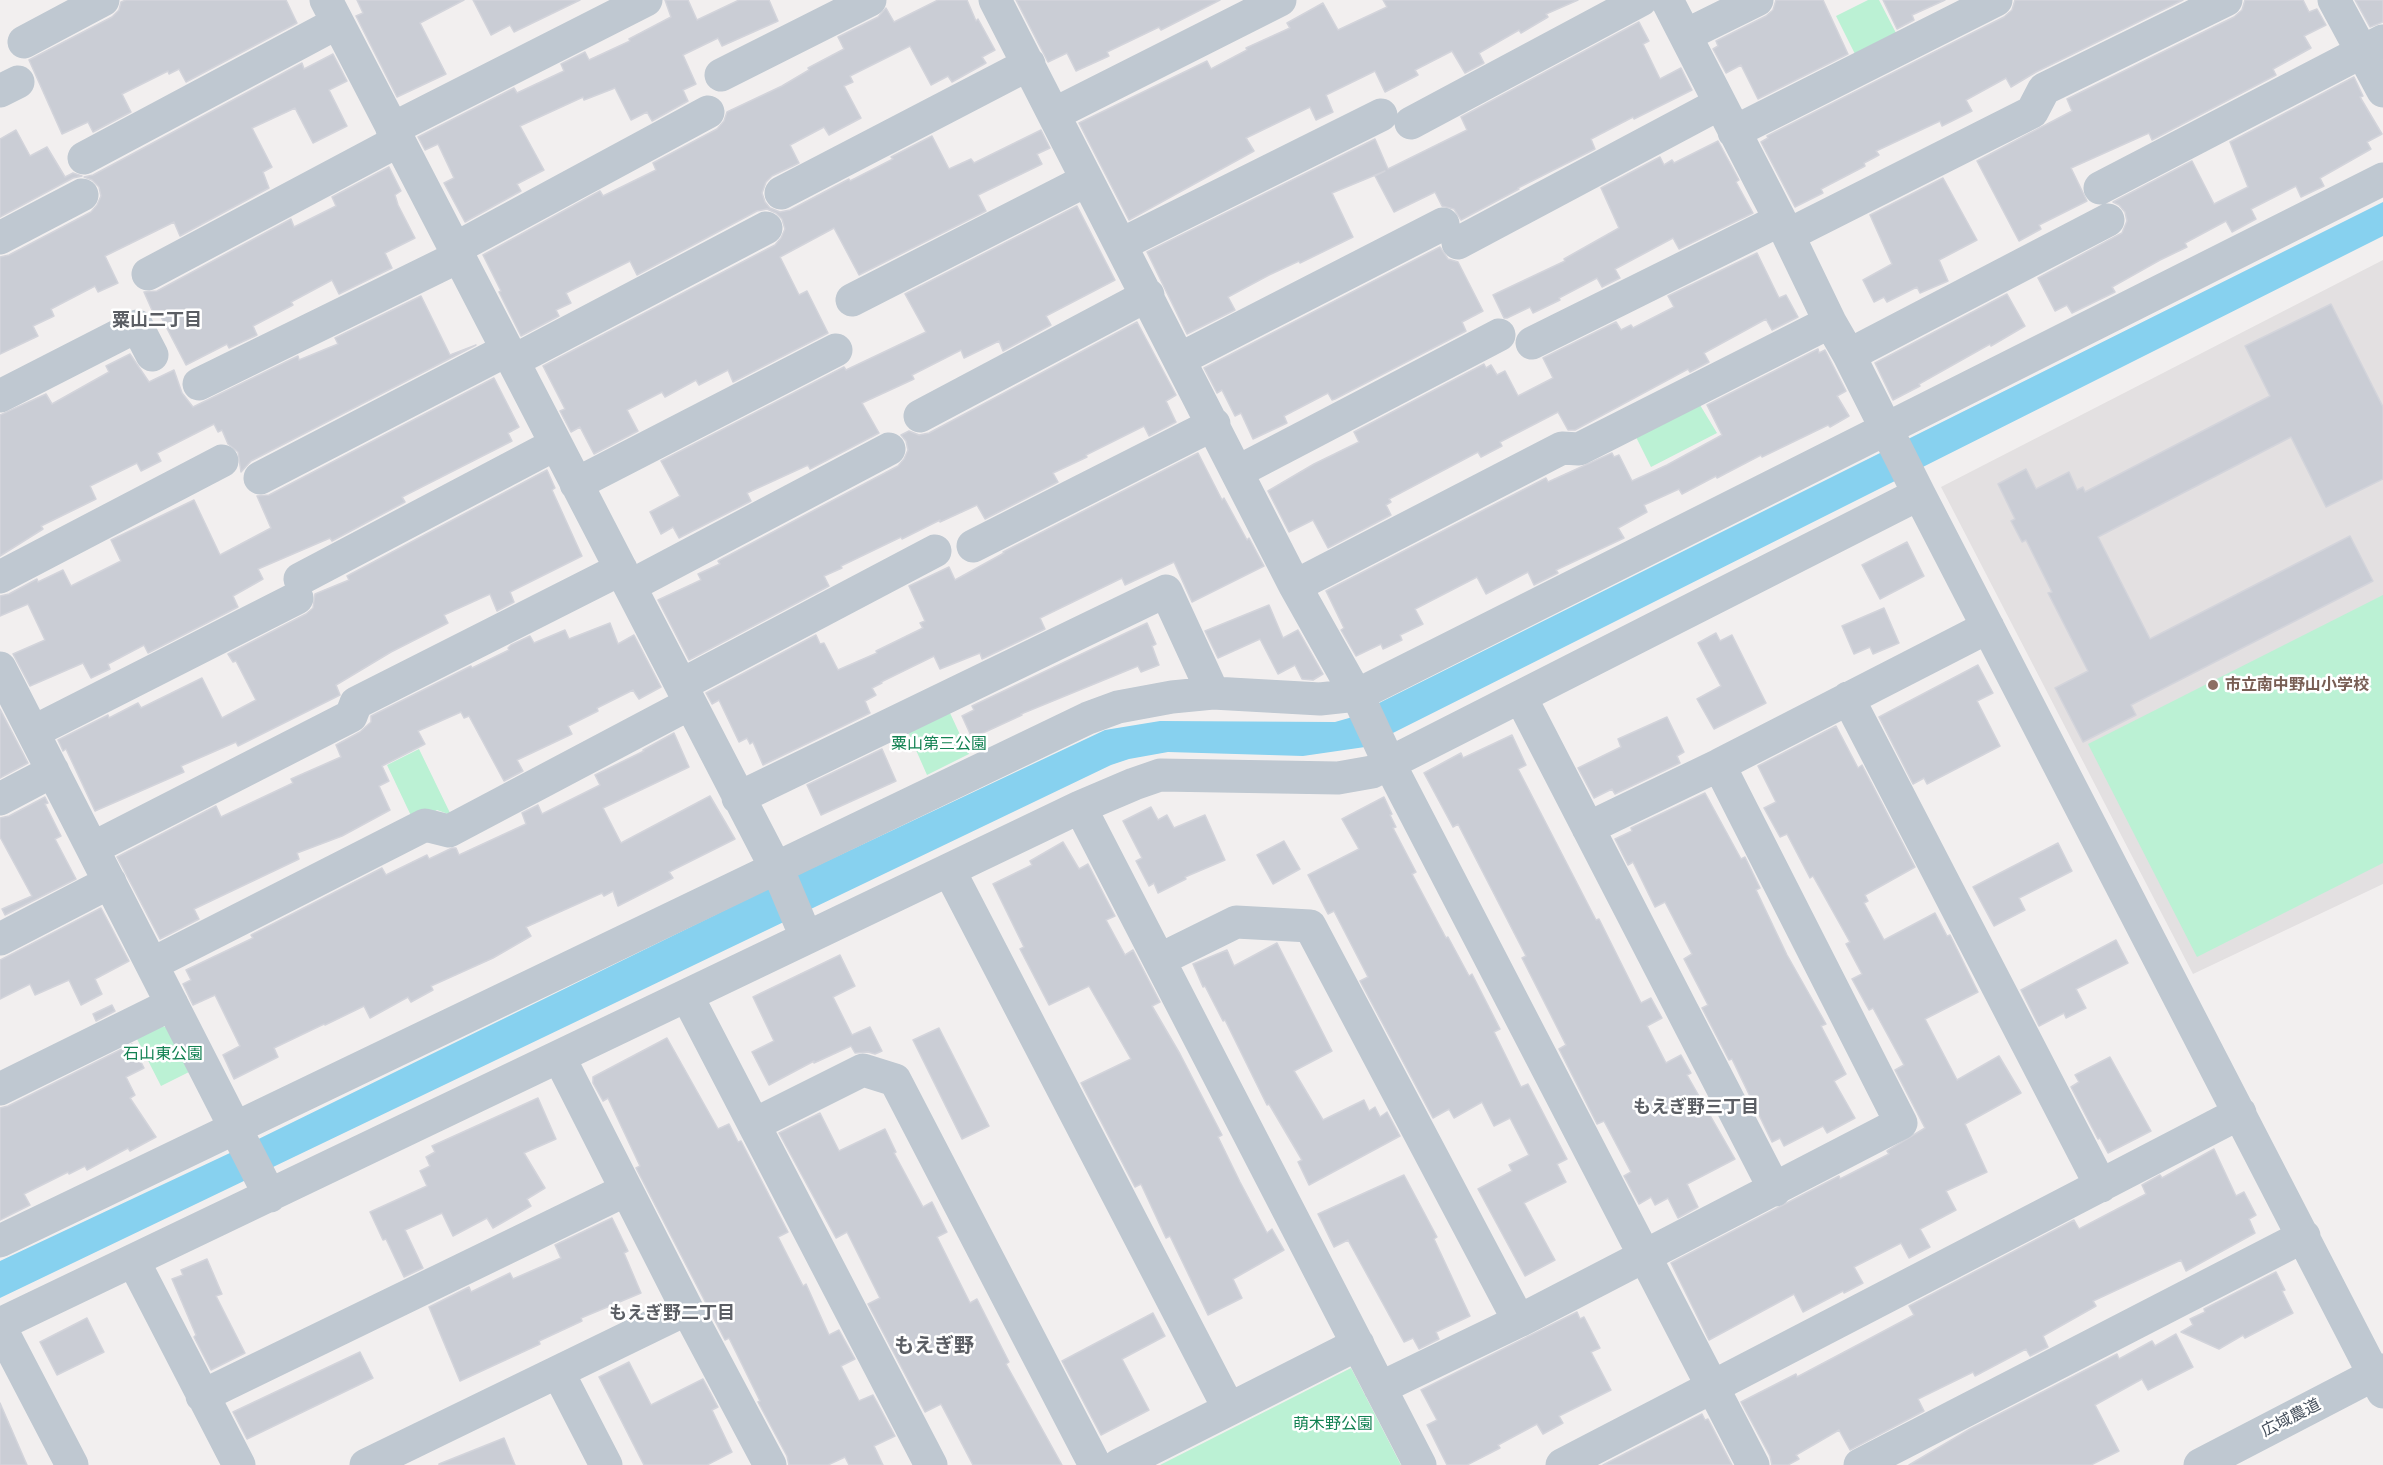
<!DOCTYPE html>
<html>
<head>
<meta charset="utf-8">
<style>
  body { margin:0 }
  canvas { display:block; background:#f2efef }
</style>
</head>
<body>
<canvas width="2383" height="1465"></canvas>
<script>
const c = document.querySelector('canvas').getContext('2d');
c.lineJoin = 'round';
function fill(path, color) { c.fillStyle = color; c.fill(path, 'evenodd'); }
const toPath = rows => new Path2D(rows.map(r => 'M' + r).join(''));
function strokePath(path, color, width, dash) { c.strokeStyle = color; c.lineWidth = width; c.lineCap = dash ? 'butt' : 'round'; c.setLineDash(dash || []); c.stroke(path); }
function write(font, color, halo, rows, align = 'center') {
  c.font = font + ' "Alegreya Sans","Noto Sans JP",sans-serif'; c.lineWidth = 5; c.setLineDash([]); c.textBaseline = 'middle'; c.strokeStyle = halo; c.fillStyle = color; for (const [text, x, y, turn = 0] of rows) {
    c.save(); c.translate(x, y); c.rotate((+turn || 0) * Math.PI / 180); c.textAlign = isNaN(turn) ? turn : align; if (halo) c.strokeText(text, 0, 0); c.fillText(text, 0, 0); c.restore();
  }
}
const education = toPath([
  [2383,260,2383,884,2193,974,1941,487]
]);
const green = toPath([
  [1868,0,1879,0,1896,33,1855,54,1836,16],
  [1700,405,1717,433,1651,467,1636,437],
  [2383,595,2383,863,2197,957,2088,744],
  [950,713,969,754,927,775,908,732],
  [419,749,451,815,437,810,414,822,387,765],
  [158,1025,169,1028,191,1071,161,1086,136,1037],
  [1351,1368,1401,1465,1160,1465]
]);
const water = toPath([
  [2383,202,2383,236,1365,747,1303,756,1168,752,1129,759,1111,765,0,1298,0,1261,232,1152,770,888,1105,730,1160,721,1335,722,1349,718]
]);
const building = toPath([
  [126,0,286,0,297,23,186,82,179,69,169,74,168,71,122,94,131,112,93,132,88,122,62,134,29,60,112,17,119,10,121,2,126,0],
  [357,0,464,0,420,23,446,74,397,97,356,16,363,13,357,0],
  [473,0,580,0,514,32,510,25,491,35,473,0],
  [665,0,688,0,697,20,739,0,769,0,778,21,722,46,718,38,683,55,696,84,683,90,688,101,652,121,647,112,631,120,615,88,584,100,583,97,520,126,544,170,517,184,521,191,465,222,444,183,454,178,438,144,425,150,418,137,514,88,517,93,564,71,561,64,585,52,589,60,630,41,629,39,671,17,665,0],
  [938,0,967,0,976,21,978,19,995,50,982,57,986,63,952,82,948,76,931,85,910,46,850,76,853,82,844,86,861,118,829,135,824,127,790,145,799,163,772,176,766,182,762,193,765,202,770,208,780,212,790,210,849,179,850,181,893,159,891,157,932,136,949,169,971,159,974,163,1041,130,1050,148,1037,154,1042,164,978,195,986,211,859,275,834,228,780,257,799,295,807,291,828,333,733,382,728,370,699,385,696,380,665,397,662,392,627,410,638,431,594,454,580,427,571,432,560,411,565,409,543,366,775,245,781,238,785,229,782,219,776,213,767,209,757,211,637,275,630,261,566,293,571,303,556,310,559,316,521,336,499,292,501,291,483,255,600,191,603,196,656,170,653,163,717,129,724,121,727,112,782,86,809,70,808,68,844,49,838,37,878,17,886,8,894,22,938,0],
  [1016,0,1220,0,1161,30,1159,27,1107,52,1109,56,1076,71,1067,53,1048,62,1016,0],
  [1383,0,1578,0,1546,14,1548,17,1521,33,1519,30,1479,53,1484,63,1465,73,1452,51,1415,70,1418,75,1385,92,1375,71,1326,95,1333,112,1316,120,1310,107,1246,138,1254,151,1129,220,1079,123,1207,61,1211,69,1247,50,1246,48,1290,28,1287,23,1323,3,1338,30,1387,7,1383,0],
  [1776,0,1823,0,1848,54,1758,99,1741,65,1726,73,1713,49,1718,46,1716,41,1766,16,1773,10,1776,0],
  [1883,0,1945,0,1912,15,1914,20,1897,29,1883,0],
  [2015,0,2183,0,2036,72,2011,87,2006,78,1966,100,1972,111,1942,126,1940,121,1876,151,1879,155,1864,163,1865,166,1821,189,1823,193,1795,207,1761,142,1768,138,1767,136,2004,17,2012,10,2015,0],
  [2245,0,2303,0,2309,12,2317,9,2326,25,2304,36,2311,48,2273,69,2276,75,2152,140,2149,133,2071,168,2087,201,2039,225,2041,229,2019,241,1977,161,2072,111,2067,99,2234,17,2242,10,2245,0],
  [2355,0,2383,0,2383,22,2370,27,2355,0],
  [1639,22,1649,41,1643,44,1660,79,1681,68,1692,90,1634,119,1633,117,1591,139,1595,149,1518,188,1519,189,1461,220,1454,209,1442,206,1435,192,1394,212,1375,176,1385,171,1332,193,1353,237,1300,263,1299,261,1269,275,1228,297,1235,310,1187,334,1147,252,1375,139,1388,169,1467,130,1461,117,1639,22],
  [333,54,347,81,329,90,347,126,313,143,295,108,252,128,272,167,263,172,269,188,180,236,174,222,105,256,118,283,98,292,95,286,51,309,54,316,33,326,38,336,0,354,0,257,9,255,91,212,97,205,101,196,99,187,92,180,84,177,93,175,302,63,304,69,333,54],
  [2354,77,2363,96,2360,97,2382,134,2367,142,2371,149,2320,178,2324,186,2301,197,2296,186,2251,209,2256,219,2232,232,2226,221,2185,243,2187,247,2160,260,2112,287,2115,292,2072,313,2067,305,2055,311,2038,278,2122,233,2127,221,2125,212,2119,205,2113,202,2192,161,2214,204,2248,187,2230,142,2354,77],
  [16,130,30,156,47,147,65,177,73,173,82,176,73,178,0,217,0,139,16,130],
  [1718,141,1739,180,1736,182,1753,213,1679,249,1673,238,1615,269,1620,278,1602,287,1597,278,1559,298,1560,300,1533,313,1530,307,1507,318,1504,318,1493,295,1565,261,1564,259,1619,228,1601,188,1660,157,1664,165,1672,160,1674,163,1718,141],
  [389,167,401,191,395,195,398,205,415,238,385,253,392,268,339,294,332,280,291,302,293,305,253,326,257,335,229,348,227,344,186,365,160,315,155,317,144,292,157,291,291,219,294,227,336,206,332,197,389,167],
  [1943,178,1977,240,1939,260,1948,281,1920,293,1917,287,1887,302,1884,297,1874,302,1863,280,1892,264,1870,215,1943,178],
  [1077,206,1115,280,1046,316,1051,325,1003,351,999,341,964,358,961,350,912,375,914,379,862,403,879,433,810,469,808,465,747,493,751,501,679,538,673,527,661,534,650,512,680,496,661,461,844,367,846,370,926,332,905,294,1077,206],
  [1440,247,1448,259,1458,262,1483,311,1462,322,1466,331,1335,399,1332,400,1328,393,1284,416,1287,423,1253,439,1241,413,1235,416,1222,390,1217,393,1204,368,1440,247],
  [1757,253,1779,298,1786,295,1798,317,1772,330,1766,319,1704,353,1709,362,1690,372,1688,369,1575,430,1568,430,1558,412,1500,442,1502,446,1481,457,1478,452,1389,499,1391,502,1386,505,1391,515,1328,548,1313,520,1289,532,1268,491,1314,464,1359,442,1354,432,1484,364,1486,368,1491,365,1497,375,1505,371,1518,396,1553,378,1543,358,1616,322,1621,330,1631,325,1633,328,1674,307,1668,296,1757,253],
  [2007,294,2025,326,1991,346,1990,344,1919,384,1920,386,1893,400,1875,363,2007,294],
  [421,296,450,355,476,345,251,461,241,472,238,452,228,444,222,430,218,432,214,424,157,453,161,461,141,471,137,463,90,486,96,499,41,526,43,529,0,556,0,415,46,394,52,404,109,372,106,366,130,354,149,382,174,370,182,393,193,407,298,356,299,360,338,344,335,338,421,296],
  [2331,304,2383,407,2383,479,2326,507,2291,437,2098,537,2150,639,2350,536,2373,581,2131,705,2136,715,2083,742,2055,688,2088,671,2048,593,2052,592,2026,540,2022,542,2011,521,2015,519,1998,484,2026,469,2036,489,2069,472,2077,490,2083,487,2085,492,2270,396,2245,346,2331,304],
  [1137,322,1176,395,1166,401,1176,422,1149,436,1144,426,1086,455,1087,457,1053,473,1058,482,985,519,977,505,940,522,940,520,902,539,901,537,841,566,842,568,824,576,829,586,689,660,658,600,701,580,698,574,720,564,718,561,898,466,904,459,908,450,906,441,901,435,909,431,919,435,929,433,1137,322],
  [1818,349,1819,353,1825,350,1846,391,1837,396,1849,416,1830,427,1828,425,1762,457,1761,455,1717,478,1716,476,1682,494,1679,489,1644,505,1647,512,1618,528,1624,538,1556,570,1558,573,1534,585,1528,572,1486,594,1477,577,1415,609,1423,624,1400,635,1402,640,1383,649,1381,644,1356,656,1341,630,1344,628,1326,591,1546,478,1548,482,1612,453,1614,457,1619,455,1632,481,1667,465,1722,435,1707,405,1818,349],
  [494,378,519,427,508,433,512,441,402,497,405,502,332,541,330,538,258,569,263,579,233,596,238,607,148,653,144,645,108,664,110,669,91,678,83,663,30,686,13,654,45,640,28,604,0,616,0,596,9,594,37,579,38,582,63,570,71,586,121,561,111,540,194,500,220,555,271,528,257,496,269,495,494,378],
  [1198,453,1222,500,1224,498,1247,540,1249,538,1264,566,1192,602,1174,562,1125,585,1122,578,1040,618,1045,629,982,659,980,653,940,669,934,656,881,682,882,683,872,688,876,695,865,701,870,713,763,765,753,742,750,744,747,738,739,742,719,700,712,704,706,693,816,635,820,644,824,643,838,670,877,653,876,651,923,628,920,623,925,621,909,586,949,567,955,580,1004,553,1003,552,1198,453],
  [547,470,555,488,552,490,582,556,510,592,514,602,497,611,490,594,444,615,448,623,391,652,336,685,340,695,238,746,236,742,181,766,184,772,95,811,66,749,63,751,58,740,108,715,109,718,138,703,141,708,202,678,222,718,256,700,236,661,233,662,228,654,306,614,313,608,315,594,349,580,347,576,547,470],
  [1907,542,1924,576,1880,599,1862,565,1907,542],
  [1269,605,1283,638,1298,630,1323,674,1313,680,1302,679,1295,665,1278,674,1260,639,1218,658,1205,631,1269,605],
  [1884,608,1899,643,1873,654,1870,647,1854,654,1842,626,1884,608],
  [610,623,618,644,634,635,661,687,639,699,633,690,597,708,598,711,568,726,572,734,517,760,523,771,504,781,469,716,464,718,461,712,418,731,425,744,382,766,389,781,379,786,390,810,342,836,297,853,299,859,194,909,199,919,160,939,117,857,216,806,221,817,293,783,291,779,341,757,336,745,360,732,371,722,371,716,471,666,472,668,509,650,508,648,511,645,530,636,534,643,565,630,569,639,610,623],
  [1147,623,1156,644,1152,646,1159,665,1141,672,1138,666,1021,714,1022,715,972,738,962,716,974,710,972,706,1147,623],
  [1716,633,1720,641,1732,635,1766,703,1714,729,1697,699,1721,686,1698,643,1716,633],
  [1978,665,1993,693,1977,701,2000,746,1927,784,1924,778,1913,784,1879,717,1978,665],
  [0,709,28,763,0,778,0,709],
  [1667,717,1684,752,1677,756,1680,763,1615,794,1612,789,1594,798,1578,768,1621,747,1618,739,1667,717],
  [1836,726,1858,768,1862,765,1915,867,1865,895,1868,901,1864,903,1884,940,1935,913,1947,936,1950,935,1978,992,1925,1019,1957,1080,1999,1056,2021,1093,1965,1124,1987,1172,1946,1191,1956,1210,1920,1229,1930,1247,1909,1258,1901,1243,1854,1267,1863,1283,1844,1293,1843,1291,1803,1312,1794,1294,1709,1340,1671,1263,1839,1176,1840,1179,1889,1154,1887,1151,1925,1128,1895,1070,1904,1065,1873,1008,1869,1010,1852,979,1862,974,1846,944,1850,942,1813,876,1810,878,1787,834,1780,837,1764,808,1776,802,1758,766,1836,726],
  [674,733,689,767,603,808,621,843,710,796,735,839,669,872,673,878,618,906,613,891,604,896,602,893,526,927,531,936,493,958,431,986,433,990,411,1002,408,997,370,1018,364,1006,325,1025,324,1024,274,1048,278,1057,234,1079,223,1055,240,1046,215,995,193,1005,183,984,191,980,186,970,253,938,251,935,382,868,386,875,427,855,429,859,452,848,456,848,459,855,526,824,522,813,538,805,542,814,600,785,595,775,644,751,643,750,674,733],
  [1512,735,1526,765,1518,769,1596,920,1599,919,1641,1003,1651,998,1662,1018,1647,1026,1666,1063,1681,1055,1691,1073,1687,1075,1735,1159,1687,1184,1698,1207,1678,1218,1668,1198,1655,1205,1651,1197,1639,1204,1624,1176,1631,1172,1604,1121,1597,1124,1559,1049,1566,1045,1522,958,1526,956,1458,824,1453,827,1424,773,1461,753,1463,758,1512,735],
  [882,749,896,781,821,815,807,785,882,749],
  [1705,793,1741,859,1745,857,1760,888,1756,890,1787,955,1826,1024,1821,1026,1846,1074,1834,1081,1855,1118,1827,1133,1823,1126,1784,1146,1780,1138,1772,1142,1732,1059,1729,1060,1702,1008,1708,1005,1684,959,1692,954,1665,902,1655,907,1633,862,1628,865,1615,839,1632,831,1631,828,1705,793],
  [45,797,48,803,45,804,61,836,55,839,76,879,5,915,2,909,32,896,0,837,0,818,9,816,45,797],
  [1384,797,1392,814,1390,815,1396,827,1393,828,1416,872,1412,874,1446,938,1448,937,1469,976,1472,974,1500,1029,1494,1032,1521,1087,1528,1084,1567,1159,1557,1164,1566,1182,1524,1203,1555,1260,1525,1276,1478,1189,1512,1171,1509,1165,1529,1155,1510,1118,1494,1126,1482,1102,1454,1118,1449,1109,1433,1118,1360,981,1368,977,1334,911,1328,914,1308,875,1359,849,1342,819,1384,797],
  [1151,807,1158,820,1167,815,1174,828,1205,815,1225,860,1185,877,1186,879,1158,893,1154,883,1149,886,1136,861,1142,858,1123,821,1151,807],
  [1284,841,1300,869,1273,884,1257,855,1284,841],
  [1063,842,1079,869,1088,864,1115,916,1106,920,1125,955,1133,950,1160,1002,1152,1006,1180,1054,1222,1135,1218,1137,1240,1182,1267,1233,1272,1229,1284,1250,1233,1279,1242,1298,1208,1315,1170,1236,1166,1238,1141,1184,1135,1187,1081,1083,1131,1059,1089,986,1049,1005,1020,949,1024,947,993,884,1032,865,1030,861,1063,842],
  [2058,843,2072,871,2019,898,2025,910,1994,926,1973,887,2058,843],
  [101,908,129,961,95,979,102,994,81,1005,69,980,35,995,30,984,0,999,0,960,101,908],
  [2116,940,2128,963,2076,989,2086,1008,2066,1018,2064,1013,2039,1026,2021,990,2116,940],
  [1277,943,1332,1051,1294,1071,1323,1120,1364,1100,1369,1111,1375,1107,1380,1117,1387,1112,1400,1136,1309,1185,1298,1162,1302,1160,1269,1104,1267,1105,1225,1020,1223,1021,1205,986,1203,987,1193,964,1227,950,1234,966,1277,943],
  [840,955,855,986,833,997,852,1035,870,1027,882,1051,875,1054,868,1052,855,1053,851,1046,814,1063,814,1061,769,1085,752,1052,774,1041,753,997,840,955],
  [112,1005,115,1011,96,1021,93,1014,112,1005],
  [939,1028,989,1126,962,1139,913,1040,939,1028],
  [667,1038,718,1129,729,1124,738,1142,741,1141,788,1232,778,1237,803,1286,806,1284,829,1335,839,1330,855,1359,841,1366,859,1401,873,1395,895,1436,874,1446,883,1465,849,1465,845,1457,828,1465,789,1465,787,1456,758,1402,760,1401,729,1338,725,1340,636,1168,640,1166,608,1098,603,1101,593,1083,593,1077,667,1038],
  [132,1044,144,1068,126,1077,135,1095,130,1098,156,1137,130,1151,128,1148,87,1170,85,1166,69,1174,68,1172,24,1194,30,1205,0,1220,0,1108,8,1106,132,1044],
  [2110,1057,2151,1131,2108,1153,2100,1138,2098,1139,2071,1087,2079,1082,2075,1075,2110,1057],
  [538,1098,556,1139,524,1153,545,1188,527,1199,531,1206,493,1228,487,1218,453,1236,442,1213,405,1230,423,1268,404,1277,386,1239,383,1240,370,1212,427,1186,420,1171,430,1166,426,1157,435,1152,432,1146,538,1098],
  [820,1113,839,1151,885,1129,896,1152,894,1153,923,1207,932,1202,947,1232,937,1237,970,1303,977,1299,1009,1362,1006,1364,1062,1465,973,1465,941,1404,925,1412,868,1304,880,1298,847,1232,836,1238,779,1133,820,1113],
  [2214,1149,2236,1196,2244,1192,2256,1215,2249,1219,2255,1233,2186,1271,2181,1260,2093,1301,2096,1306,2043,1336,2048,1347,2030,1356,2026,1349,1975,1376,1973,1372,1918,1399,1924,1411,1850,1450,1839,1430,1796,1455,1799,1459,1788,1465,1772,1465,1770,1456,1741,1402,1796,1374,1797,1377,1867,1340,1914,1315,1909,1306,2074,1220,2079,1229,2146,1194,2142,1185,2160,1175,2162,1178,2214,1149],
  [1404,1175,1437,1237,1434,1239,1470,1316,1436,1332,1439,1339,1419,1349,1413,1338,1404,1342,1348,1240,1334,1247,1318,1214,1404,1175],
  [612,1218,628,1251,624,1253,641,1293,581,1318,582,1321,539,1341,540,1344,460,1381,429,1307,469,1287,471,1292,510,1273,513,1279,561,1258,555,1245,612,1218],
  [207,1259,222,1294,216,1296,245,1353,211,1370,194,1337,196,1335,172,1279,183,1275,181,1270,207,1259],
  [2276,1272,2285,1290,2282,1291,2293,1313,2245,1338,2243,1335,2219,1349,2181,1332,2193,1325,2190,1319,2205,1312,2204,1309,2276,1272],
  [1577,1312,1580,1319,1584,1317,1600,1348,1591,1352,1611,1390,1559,1416,1563,1423,1543,1434,1537,1424,1498,1445,1500,1448,1467,1465,1447,1465,1427,1425,1437,1420,1421,1390,1577,1312],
  [1153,1313,1165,1336,1122,1359,1149,1410,1101,1435,1062,1361,1153,1313],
  [87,1318,104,1352,57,1375,40,1342,87,1318],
  [2176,1334,2193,1367,2148,1390,2142,1379,2095,1405,2119,1451,2091,1465,1909,1465,1970,1429,2117,1354,2119,1359,2152,1341,2155,1346,2176,1334],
  [360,1352,373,1378,247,1439,233,1412,360,1352],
  [629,1362,651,1405,703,1379,718,1407,712,1410,732,1452,707,1465,644,1465,599,1377,629,1362],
  [0,1403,27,1465,0,1465,0,1403],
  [1702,1414,1705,1420,1708,1419,1732,1465,1603,1465,1702,1414],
  [504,1438,515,1465,439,1465,439,1464,504,1438]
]);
const minor = toPath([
  [326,0,783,882,806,937],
  [995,0,1295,586,1363,707,1389,763,1753,1465],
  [1667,0,1788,235,1830,322,1849,355,1919,494,2383,1392],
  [2334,0,2383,91],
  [1686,35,1757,0],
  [24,42,103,0],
  [721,75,870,0],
  [0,91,18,82],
  [1054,114,1280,0],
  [1411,123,1641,0],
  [392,129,646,0],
  [1734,132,1996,0],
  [84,158,337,23],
  [2100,188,2383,41],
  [781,193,1029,64],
  [1788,235,2032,112,2044,89,2226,0],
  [0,238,82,195],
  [1458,243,1719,104],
  [1122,244,1381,115],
  [456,248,708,112],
  [148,274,398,141],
  [852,300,1087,180],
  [1532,343,1780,220],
  [1849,355,2108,220],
  [1180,359,1443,224],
  [513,361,766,228],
  [199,384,460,256],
  [0,396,137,326,152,355],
  [920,416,1148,295],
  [1237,472,1499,335],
  [260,478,507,350],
  [576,484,836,350],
  [973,546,1214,424],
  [0,577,222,461],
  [300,579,556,444],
  [630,586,889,449],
  [1295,586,1562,448,1579,449,1830,322],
  [0,668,270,1196],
  [681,685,935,551],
  [1521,698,1775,1190],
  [1848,698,2101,1186],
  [33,732,297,598],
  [738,798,1166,591,1213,693],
  [0,799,53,771],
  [1080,807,1420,1465],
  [1588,828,1719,765,1988,627],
  [93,848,351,716,356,703,621,569],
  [949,870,1229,1409],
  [0,939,110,882],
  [1159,960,1236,922,1310,926,1519,1321],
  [152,964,425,825,449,831,689,704],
  [687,996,931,1465],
  [559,1057,687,1309,770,1465],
  [0,1089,172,1004],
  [755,1124,863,1070,895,1080,1095,1465],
  [0,1241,1088,718,1118,707,1172,697,1213,693,1320,699,1357,695,2383,179],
  [134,1262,239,1465],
  [0,1324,1080,807,1134,784,1160,775,1338,778,1372,772,1919,494],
  [0,1327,72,1465],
  [558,1372,606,1465],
  [1380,1388,1519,1321,1901,1123,1719,765],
  [202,1396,626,1190],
  [366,1465,687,1309],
  [1119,1465,1358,1344],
  [1562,1465,2240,1113],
  [1860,1465,2304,1236],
  [2200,1465,2383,1370]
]);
const markers = [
  [2213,685,6,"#8d6e63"]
];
const educationNames = [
  ["市立南中野山小学校",2225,685]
];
const parkNames = [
  ["粟山第三公園",939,744],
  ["石山東公園",163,1054],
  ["萌木野公園",1333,1424]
];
const streetNames = [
  ["広域農道",2291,1418,-27]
];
const neighbourhoodNames = [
  ["粟山二丁目",157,321],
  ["もえぎ野三丁目",1696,1108],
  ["もえぎ野二丁目",672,1314]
];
const quarterNames = [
  ["もえぎ野",934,1346]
];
fill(education, '#e3e0e1');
fill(green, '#bbf1d4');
fill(water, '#87d1ef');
fill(building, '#cacdd5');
strokePath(building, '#d3d4db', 1.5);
strokePath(minor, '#bfc8d1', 33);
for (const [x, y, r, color] of markers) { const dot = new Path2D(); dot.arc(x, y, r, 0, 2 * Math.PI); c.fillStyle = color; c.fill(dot); strokePath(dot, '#fff', 2); }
write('bold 16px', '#785e54', '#fff', educationNames, 'left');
write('16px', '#138253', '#fff', parkNames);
write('16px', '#46505d', '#fff', streetNames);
write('bold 18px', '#5b5e64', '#fff', neighbourhoodNames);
write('bold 20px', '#5b5e64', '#fff', quarterNames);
</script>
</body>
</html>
